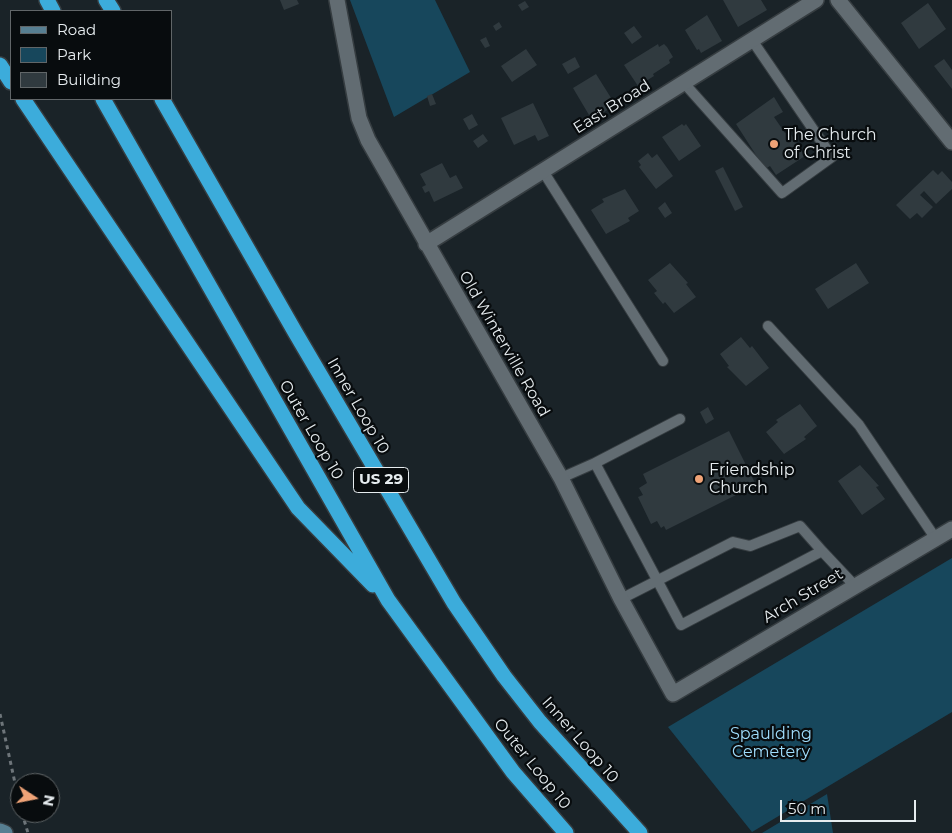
<!DOCTYPE html>
<html>
<head>
<meta charset="utf-8">
<style>
  body { margin:0 }
  #map { position:relative; width:952px; height:833px; overflow:hidden; background:#1a2328; font-family:Montserrat,sans-serif }
  canvas { display:block }
  .legend { position:absolute; left:10px; top:10px; width:162px; height:90px; box-sizing:border-box; background:#080c0e; border:1px solid #616668; margin:0; padding:6px 9px; list-style:none; font-size:15px; color:#e6ecef }
  .legend li { display:flex; align-items:center; gap:10px; height:25px }
  .legend b { width:25px; border:1px solid #616668 }
  .north { position:absolute; left:10px; top:773px; width:50px; height:50px; box-sizing:border-box; background:#080c0e; border:1px solid #616668; border-radius:50%; rotate:101deg; font-size:14px; font-weight:700; line-height:20px; text-align:center; color:#e6ecef }
  .north::after { content:''; display:block; margin:auto; width:18px; height:22px; background:#efa377; clip-path:polygon(50% 0,100% 100%,50% 72%,0 100%) }
  .scale { position:absolute; left:780px; top:800px; width:136px; height:22px; box-sizing:border-box; border:2px solid #e6ecef; border-top:0; padding-left:6px; font-size:15px; line-height:18px; white-space:nowrap; color:#e6ecef; -webkit-text-stroke:4px #080c0e; paint-order:stroke }
</style>
</head>
<body>
<div id="map">
<canvas width="952" height="833"></canvas>
<ul class="legend">
<li><b style="height:6px;background:#577f92"></b>Road</li>
<li><b style="height:14px;background:#17475c"></b>Park</li>
<li><b style="height:14px;background:#303a3f"></b>Building</li>
</ul>
<div class="north">N</div>
<div class="scale">50 m</div>
</div>
<script>
const c = document.querySelector('canvas').getContext('2d');
c.lineJoin = 'round';
function fill(path, color) { c.fillStyle = color; c.fill(path, 'evenodd'); }
const toPath = rows => new Path2D(rows.map(r => 'M' + r).join(''));
function strokePath(path, color, width, dash) { c.strokeStyle = color; c.lineWidth = width; c.lineCap = dash ? 'butt' : 'round'; c.setLineDash(dash || []); c.stroke(path); }
function write(font, color, halo, rows, align = 'center') {
  c.font = font + ' Montserrat,sans-serif'; c.lineWidth = 4.5; c.setLineDash([]); c.textBaseline = 'middle'; c.strokeStyle = halo; c.fillStyle = color; for (const [text, x, y, turn = 0] of rows) {
    c.save(); c.translate(x, y); c.rotate((+turn || 0) * Math.PI / 180); c.textAlign = isNaN(turn) ? turn : align; if (halo) c.strokeText(text, 0, 0); c.fillText(text, 0, 0); c.restore();
  }
}
const green = toPath([
  [350,0,435,0,470,72,394,117],
  [952,558,952,712,752,832,668,727],
  [827,794,833,833,762,833]
]);
const building = toPath([
  [280,0,297,0,299,4,284,10],
  [723,0,761,0,767,10,738,27],
  [525,1,529,7,522,11,518,5],
  [928,3,946,29,919,49,901,23],
  [707,15,722,41,701,53,699,49,697,50,685,30],
  [499,22,502,27,496,31,493,26],
  [634,26,642,37,632,44,624,33],
  [486,37,490,46,485,48,480,40],
  [658,44,659,47,664,44,667,47,673,57,669,60,670,63,653,74,654,76,638,86,624,65],
  [526,49,537,65,512,82,501,66],
  [575,57,580,67,568,74,562,64],
  [944,59,952,70,952,89,934,66],
  [596,74,613,101,611,102,614,106,594,118,592,114,589,115,573,88],
  [432,94,436,104,430,106,427,96],
  [774,97,783,112,774,117,785,133,789,131,805,156,776,175,770,166,765,169,736,124],
  [533,103,549,136,538,141,535,135,514,145,501,118],
  [472,114,478,125,469,130,463,119],
  [682,124,684,126,686,124,701,146,679,161,662,137],
  [483,134,488,141,478,148,473,141],
  [648,153,652,158,657,154,673,176,656,189,639,167,641,165,638,161],
  [442,163,450,178,456,175,463,188,434,202,429,191,425,193,422,187,426,185,420,174],
  [723,167,743,207,735,211,715,171],
  [933,170,938,175,942,171,952,182,952,189,936,204,924,191,920,195,933,207,922,218,917,213,910,219,896,205],
  [625,189,639,211,628,218,630,221,606,234,591,210,604,202,602,199],
  [665,202,672,213,665,218,658,208],
  [670,263,688,283,686,284,696,297,674,313,665,302,663,304,654,293,657,291,648,280],
  [856,263,869,283,828,309,815,289],
  [741,337,750,348,752,346,769,368,746,386,727,367,729,366,720,354],
  [800,404,817,426,804,437,806,439,784,454,766,432,778,422,776,420],
  [708,407,714,419,706,424,700,412],
  [729,431,756,485,666,530,664,526,661,528,657,521,651,524,638,497,643,495,639,488,647,483,643,474],
  [860,465,879,486,876,487,885,499,862,515,838,481]
]);
const path = toPath([
  [0,714,20,806],
  [22,813,28,833]
]);
const lane = toPath([
  [684,83,782,193,832,157,752,40],
  [543,171,663,361],
  [768,326,859,425,936,539],
  [680,419,595,463,681,625,822,551,855,586],
  [561,478,595,463],
  [621,599,733,542,750,546,800,526,822,551]
]);
const street = toPath([
  [337,0,359,118,368,140,561,478,621,599,673,694,952,529],
  [838,0,952,142],
  [426,244,816,0]
]);
const secondary = toPath([
  [0,831,5,833]
]);
const highway = toPath([
  [47,0,53,11],
  [106,0,113,11],
  [0,65,11,82],
  [23,99,298,508,373,585],
  [103,99,388,600,513,772,566,833],
  [162,99,295,332,454,603,504,676,540,722,640,833]
]);
const markers = [
  [774,144,5,"#efa377"],
  [699,479,5,"#efa377"]
];
const shields = [
  [381,480,55]
];
const shieldNames = [
  ["US 29",381,480]
];
const streetNames = [
  ["East Broad",612,107,-32],
  ["Old Winterville Road",504,344,60],
  ["Inner Loop 10",358,406,60],
  ["Outer Loop 10",311,430,60],
  ["Arch Street",803,596,-31],
  ["Inner Loop 10",580,740,49],
  ["Outer Loop 10",532,764,51]
];
const poiNames = [
  ["The Church",784,135],
  ["of Christ",784,153],
  ["Friendship",709,470],
  ["Church",709,488]
];
const parkNames = [
  ["Spaulding",771,734],
  ["Cemetery",771,752]
];
fill(green, '#17475c');
fill(building, '#303a3f');
strokePath(lane, '#363d41', 12);
strokePath(street, '#363d41', 18);
strokePath(secondary, '#363d41', 18);
strokePath(highway, '#363d41', 18);
strokePath(path, '#6e757a', 3, [4, 4]);
strokePath(lane, '#626c72', 10);
strokePath(street, '#626c72', 15);
strokePath(secondary, '#577f92', 15);
strokePath(highway, '#3cacdb', 15);
for (const [x, y, r, color] of markers) { const dot = new Path2D(); dot.arc(x, y, r, 0, 2 * Math.PI); c.fillStyle = color; c.fill(dot); strokePath(dot, '#080c0e', 2); }
for (const [x, y, w] of shields) { const box = new Path2D(); box.roundRect(x - w / 2, y - 12.5, w, 25, 4); c.fillStyle = '#080c0e'; c.fill(box); strokePath(box, '#e6ecef', 1); }
write('bold 15px', '#e6ecef', null, shieldNames);
write('16px', '#e6ecef', '#080c0e', streetNames);
write('16px', '#e6ecef', '#080c0e', poiNames, 'left');
write('16px', '#a0defd', '#080c0e', parkNames);
</script>
</body>
</html>
